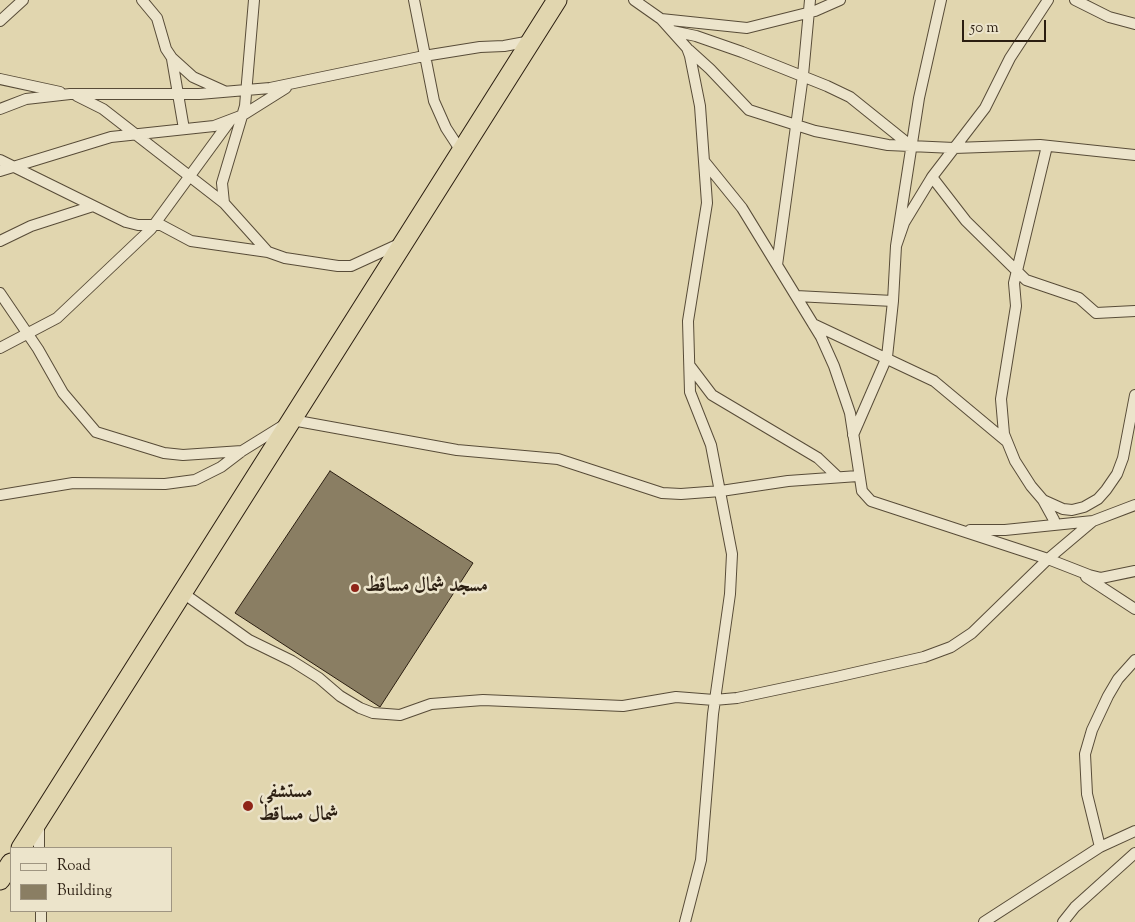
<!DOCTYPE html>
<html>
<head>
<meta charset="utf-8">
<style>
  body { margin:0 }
  #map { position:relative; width:1135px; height:922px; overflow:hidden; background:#e1d6af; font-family:"Sorts Mill Goudy",serif }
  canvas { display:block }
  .legend { position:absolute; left:10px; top:847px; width:162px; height:65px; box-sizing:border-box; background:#ece4cb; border:1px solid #9f9581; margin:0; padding:6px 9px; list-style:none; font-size:15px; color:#2b1e11 }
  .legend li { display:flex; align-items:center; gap:10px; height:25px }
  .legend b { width:25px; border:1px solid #9f9581 }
  .scale { position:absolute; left:962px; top:20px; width:84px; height:22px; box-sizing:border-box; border:2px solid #2b1e11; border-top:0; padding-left:6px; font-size:15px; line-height:18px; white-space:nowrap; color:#2b1e11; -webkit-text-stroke:4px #ece4cb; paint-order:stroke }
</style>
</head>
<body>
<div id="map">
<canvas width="1135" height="922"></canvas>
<ul class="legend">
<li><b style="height:6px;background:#ece4cb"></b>Road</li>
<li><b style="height:14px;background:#8a7e63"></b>Building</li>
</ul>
<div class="scale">50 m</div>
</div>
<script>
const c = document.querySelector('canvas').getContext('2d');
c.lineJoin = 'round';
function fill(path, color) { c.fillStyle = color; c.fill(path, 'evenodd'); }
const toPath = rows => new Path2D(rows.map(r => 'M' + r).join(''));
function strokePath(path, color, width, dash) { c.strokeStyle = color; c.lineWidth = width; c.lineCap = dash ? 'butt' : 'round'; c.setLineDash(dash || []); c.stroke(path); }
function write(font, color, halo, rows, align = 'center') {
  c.font = font + ' "Sorts Mill Goudy",Amiri,serif'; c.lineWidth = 5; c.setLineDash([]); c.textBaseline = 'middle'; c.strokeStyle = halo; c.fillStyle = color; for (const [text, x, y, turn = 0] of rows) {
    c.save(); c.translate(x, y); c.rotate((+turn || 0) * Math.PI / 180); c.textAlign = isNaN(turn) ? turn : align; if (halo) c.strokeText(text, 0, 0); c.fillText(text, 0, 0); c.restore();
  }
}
const building = toPath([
  [330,471,473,563,380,707,235,613,330,471]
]);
const street = toPath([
  [142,0,157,18,166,49,172,58,193,77,224,91],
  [414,0,434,101,446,128,461,151],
  [634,0,661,19,687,48,690,56,700,106,707,203,688,321,690,392,711,445,732,554,730,594,713,714,701,860,685,922],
  [1048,0,1010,58,985,108,932,177,966,221,1026,280,1079,298,1096,313,1135,311],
  [1075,0,1109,17,1135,24],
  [661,19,747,28,815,11,840,0],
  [0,21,23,0],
  [672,31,696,36,742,52,827,86,850,97,911,146],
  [689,50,710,69,749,110,815,131,888,145,954,148,1040,145,1135,155],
  [172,59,184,129],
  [0,79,60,92],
  [77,96,103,109,224,203,268,252],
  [0,109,26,99,70,94,199,94,270,88,424,56,480,47,504,46,531,41],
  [1047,146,1014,283,1016,306,1001,399,1004,434,1015,461,1031,486,1043,500,1063,509,1072,510,1084,507,1098,499,1106,490,1117,474,1123,458,1135,395],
  [0,160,126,222,138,225,161,225,191,241,268,252,285,258,338,266,351,266,399,244],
  [704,161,742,208,821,337,834,366,850,413,862,491,871,501,1048,559,1089,575,1101,578,1135,571],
  [0,171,111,137,214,126,243,115,286,88],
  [224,203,222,183,245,106,254,0],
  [0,241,31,226,93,206],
  [896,246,919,98,941,0],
  [777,265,803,75,810,0],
  [0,293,38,349,63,393,96,432,164,453,183,455,242,451],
  [796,296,893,301,896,246,904,223,932,177],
  [813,324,934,381,1006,441],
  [0,348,57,318,151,229,230,121],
  [690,366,712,395,818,458,838,477],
  [853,435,887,357,893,301],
  [0,495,73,483,165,484,195,480,221,467,242,451,292,420,457,450,558,459,662,493,681,494,721,491,788,481,858,476],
  [1043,500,1054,520],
  [970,530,1005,530,1093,521,1135,505],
  [1086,577,1135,609],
  [183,593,249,640,292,661,319,678,340,696,360,708,373,713,400,715,431,704,483,700,623,706,676,697,714,700,737,698,836,677,924,657,951,647,972,633,1048,559,1093,521],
  [39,824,39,848],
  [1100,847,1087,794,1085,754,1092,730,1108,696,1118,679,1135,660],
  [41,911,41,922],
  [984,922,1100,847,1135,831],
  [1063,922,1075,907,1135,853]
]);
const highway = toPath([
  [21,848,557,0],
  [0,880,11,863]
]);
const markers = [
  [355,588,5,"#8f2418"],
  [248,806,6,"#8f2418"]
];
const poiNames = [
  ["مسجد شمال مساقط",365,588],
  ["مستشفى",259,794],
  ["شمال مساقط",259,817]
];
fill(building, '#8a7e63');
strokePath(building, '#2b1e11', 1);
strokePath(street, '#584c38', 12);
strokePath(highway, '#2b1e11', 21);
strokePath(street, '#ece4cb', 10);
strokePath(highway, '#e1d6af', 19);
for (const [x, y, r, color] of markers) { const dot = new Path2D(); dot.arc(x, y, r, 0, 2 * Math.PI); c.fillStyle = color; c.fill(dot); strokePath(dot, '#ece4cb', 2); }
write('bold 20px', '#2b1e11', '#ece4cb', poiNames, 'left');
</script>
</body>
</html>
